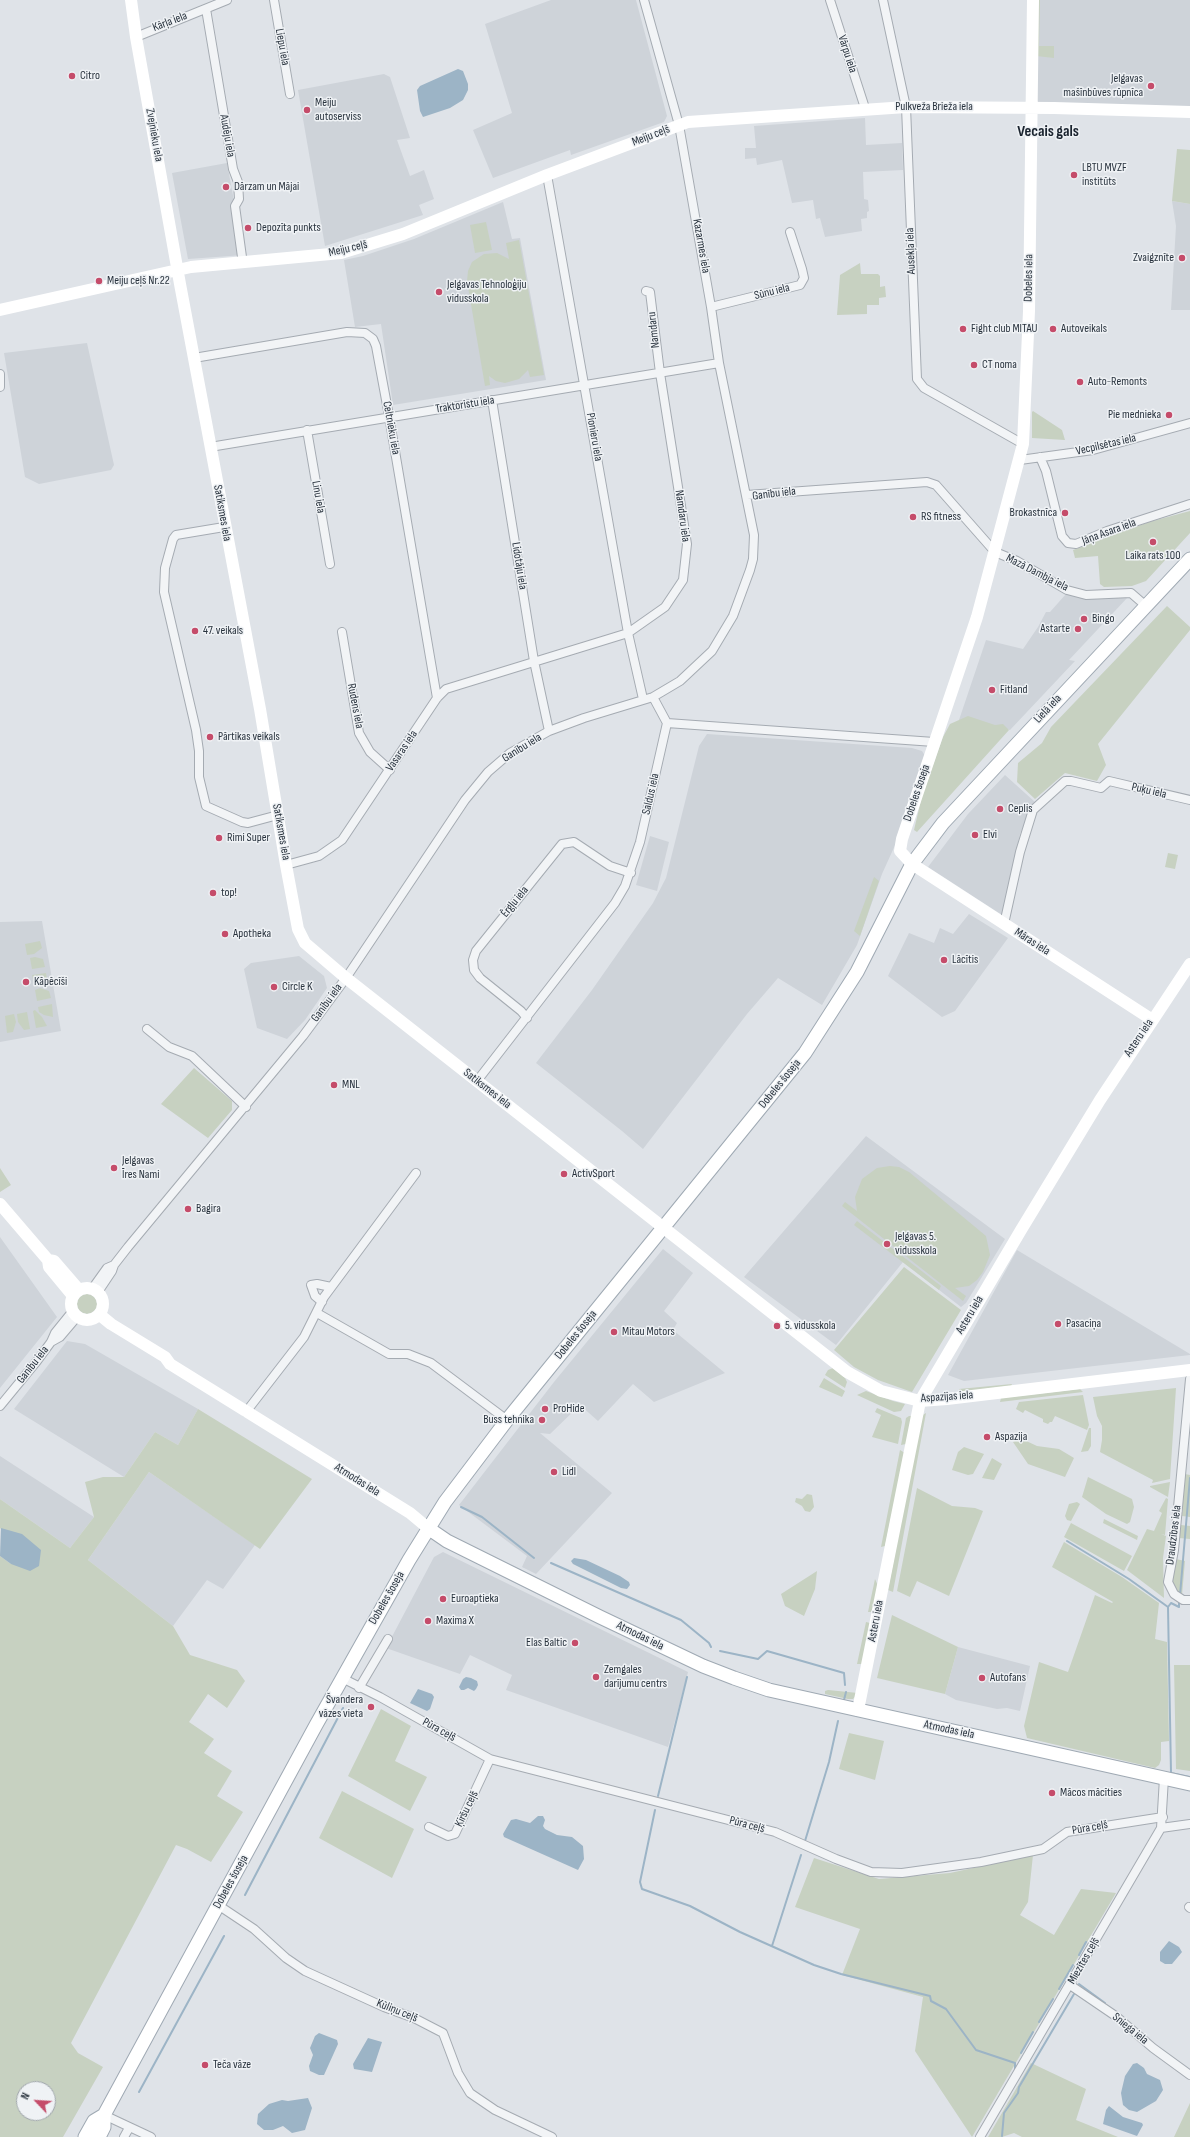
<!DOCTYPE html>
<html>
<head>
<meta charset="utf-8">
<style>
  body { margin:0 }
  #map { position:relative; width:1190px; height:2137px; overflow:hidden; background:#dfe3e8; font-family:"Sofia Sans Condensed",sans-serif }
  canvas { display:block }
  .north { position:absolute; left:16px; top:2081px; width:40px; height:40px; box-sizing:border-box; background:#eff2f5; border:1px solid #a0a6ac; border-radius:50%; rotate:295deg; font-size:11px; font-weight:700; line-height:16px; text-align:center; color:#29333e }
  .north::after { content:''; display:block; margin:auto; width:14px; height:18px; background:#c54c6a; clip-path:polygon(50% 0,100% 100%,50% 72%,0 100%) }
</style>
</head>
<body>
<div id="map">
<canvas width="1190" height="2137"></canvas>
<div class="north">N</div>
</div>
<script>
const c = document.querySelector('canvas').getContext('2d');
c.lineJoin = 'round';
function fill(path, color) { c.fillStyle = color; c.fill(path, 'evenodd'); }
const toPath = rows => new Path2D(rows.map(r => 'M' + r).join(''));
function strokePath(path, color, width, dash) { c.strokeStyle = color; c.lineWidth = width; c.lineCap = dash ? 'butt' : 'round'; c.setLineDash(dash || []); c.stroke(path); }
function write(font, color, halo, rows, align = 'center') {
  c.font = font + ' "Sofia Sans Condensed",sans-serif'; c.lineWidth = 3; c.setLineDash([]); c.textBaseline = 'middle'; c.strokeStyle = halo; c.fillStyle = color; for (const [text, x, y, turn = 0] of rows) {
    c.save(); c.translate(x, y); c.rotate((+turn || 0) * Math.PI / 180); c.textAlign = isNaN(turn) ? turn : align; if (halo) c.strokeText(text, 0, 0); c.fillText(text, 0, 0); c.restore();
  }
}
const built = toPath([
  [551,0,636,0,667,116,664,122,571,155,570,150,493,178,473,130,512,113,485,24],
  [1037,0,1190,0,1190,111,1037,103],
  [384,74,390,77,410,138,397,140,410,176,424,170,434,199,419,205,423,215,325,246,298,90],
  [865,118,866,145,902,143,903,170,863,172,864,199,868,200,869,211,867,212,867,218,861,219,862,231,825,237,820,218,816,219,813,200,792,203,782,160,757,165,756,158,745,159,745,148,756,148,754,126],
  [227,163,244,255,188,259,172,173],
  [1172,201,1190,204,1190,310,1171,310,1176,226],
  [503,202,512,239,520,238,546,380,393,405,381,324,355,327,344,260,363,256,414,239],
  [87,343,114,465,111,470,39,484,25,477,4,353],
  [1066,594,1075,597,1089,599,1128,597,1069,660,1075,661,1010,730,959,720,986,640,1023,649,1038,627,1046,612,1050,612],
  [707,734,912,748,922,751,927,759,901,832,882,874,857,945,822,1005,778,978,747,1014,643,1149,622,1131,536,1063,592,990,653,903,666,878,699,746],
  [1005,775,1035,802,1020,834,1002,915,928,867,968,814],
  [650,836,669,842,657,891,636,885],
  [969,914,1008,938,955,1011,942,1017,888,976,909,933,934,943,940,928,953,934],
  [42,921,61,1031,0,1042,0,922],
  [299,956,324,976,327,988,305,1020,287,1039,257,1028,244,969,251,963],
  [866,1136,1005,1239,966,1303,961,1307,903,1262,836,1345,744,1277],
  [0,1237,57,1317,0,1388],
  [663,1249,693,1273,664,1311,677,1323,673,1330,725,1373,654,1402,633,1384,598,1421,580,1405,550,1434,540,1433,612,1493,536,1574,522,1567,527,1556,459,1505,554,1382],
  [1017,1250,1190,1354,1190,1355,964,1381,948,1375],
  [67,1341,85,1344,198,1409,178,1445,155,1432,124,1477,14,1409],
  [0,1456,94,1517,70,1548,0,1499],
  [149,1472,255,1545,223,1589,207,1580,173,1626,88,1560],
  [443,1552,688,1672,668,1747,506,1690,512,1675,470,1655,460,1674,386,1648,434,1557],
  [958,1647,1030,1666,1020,1711,1007,1708,997,1709,956,1700,945,1694]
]);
const green = toPath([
  [1037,0,1040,0,1039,46,1054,46,1054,58,1036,56],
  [1177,149,1190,150,1190,204,1172,201],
  [486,222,492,250,475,253,470,225],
  [519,240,544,375,530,377,528,370,519,379,505,383,496,381,489,376,490,385,485,386,467,281,468,271,472,262,484,254,497,253,509,259,506,243],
  [860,263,861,274,878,274,880,276,880,287,885,286,886,297,879,298,879,305,867,305,867,314,837,315,840,275],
  [1033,411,1062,430,1065,440,1032,438,1032,412],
  [1190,511,1190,533,1146,581,1132,586,1104,587,1100,584,1098,556,1075,558,1073,550,1149,522],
  [1167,606,1190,627,1190,630,1098,744,1106,765,1097,781,1065,773,1035,799,1017,782,1018,763,1042,743,1051,727],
  [968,716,995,725,1003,724,1009,730,917,832,914,830,922,796,943,737,950,724],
  [1168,853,1178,855,1175,869,1165,867],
  [874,877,879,881,860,936,854,931],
  [40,941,42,948,34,954,27,955,25,944],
  [35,957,43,959,45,967,32,969,30,958],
  [46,973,47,979,35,987,32,975],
  [40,988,49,991,51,998,37,1001,35,990],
  [52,1004,53,1017,44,1015,39,1012,38,1007],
  [35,1010,42,1017,47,1026,36,1028,33,1011],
  [27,1012,30,1029,24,1030,18,1022,17,1014],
  [14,1014,16,1022,13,1032,7,1033,5,1016],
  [194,1068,232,1101,232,1110,208,1138,161,1104],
  [890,1166,899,1167,909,1172,986,1236,990,1255,983,1272,977,1280,969,1286,955,1288,966,1296,963,1301,842,1206,845,1202,857,1211,855,1197,862,1179,877,1168],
  [0,1168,11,1185,0,1192],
  [857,1221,941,1286,939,1290,854,1225],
  [904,1267,961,1310,912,1392,878,1380,854,1367,834,1350],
  '77 1304a10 10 0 1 1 20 0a10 10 0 1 1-20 0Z',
  [833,1368,845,1378,847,1382,845,1388,825,1375,828,1370],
  [824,1378,845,1391,842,1397,819,1387],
  [1012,1384,1011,1386,959,1392,959,1389],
  [1176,1388,1170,1479,1152,1483,1153,1480,1100,1452,1102,1440,1102,1426,1097,1416,1093,1397],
  [1080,1389,1083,1392,1000,1402,1001,1398],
  [866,1391,893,1401,905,1404,901,1411,894,1412,857,1395],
  [1083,1395,1089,1425,1087,1430,1055,1416,1052,1422,1050,1422,1048,1424,1043,1422,1043,1419,1025,1410,1023,1413,1016,1409,1019,1402],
  [877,1408,901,1418,902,1422,898,1444,872,1437,881,1415,875,1412],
  [198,1409,312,1479,260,1549,149,1472,88,1560,173,1626,190,1655,237,1670,245,1681,227,1708,208,1694,189,1722,214,1739,204,1753,232,1771,217,1796,243,1812,211,1862,187,1849,176,1845,71,2043,78,2053,103,2067,63,2137,0,2137,0,1556,11,1564,1,1528,0,1529,0,1499,70,1548,94,1517,85,1482,103,1477,124,1477,155,1432,178,1445],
  [24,2089,48,2089,48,2113,24,2113],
  [926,1413,893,1592,888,1590,921,1416],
  [909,1416,914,1416,906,1444,901,1445,906,1418],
  [1089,1428,1091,1428,1091,1446,1088,1451,1081,1452],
  [1022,1439,1037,1446,1059,1449,1074,1458,1065,1477,1028,1464,1013,1442,1014,1440],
  [964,1447,984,1454,973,1474,968,1475,952,1470,958,1452],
  [900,1450,905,1453,885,1546,881,1547],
  [992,1458,1002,1464,994,1480,982,1478],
  [1185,1474,1190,1475,1190,1517,1182,1516],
  [1088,1477,1132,1499,1134,1507,1130,1522,1127,1524,1106,1514,1082,1497],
  [1170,1482,1168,1497,1150,1487,1150,1486],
  [917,1488,952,1506,975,1508,983,1511,949,1596,917,1581,910,1597,897,1591],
  [807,1494,812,1495,814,1507,810,1512,805,1511,802,1506,795,1502,796,1498,802,1499],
  [1166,1498,1168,1499,1165,1535,1161,1534,1166,1536,1163,1558,1164,1598,1127,1570,1147,1529,1154,1531,1162,1513,1159,1511],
  [1077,1502,1080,1504,1071,1521,1067,1520,1065,1516,1069,1504],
  [1104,1519,1138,1536,1137,1540,1103,1523],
  [1071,1523,1132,1556,1124,1571,1064,1537],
  [1181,1525,1190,1526,1190,1539,1179,1538],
  [1064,1542,1122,1577,1159,1603,1155,1639,1167,1642,1169,1741,1161,1742,1161,1760,1159,1765,1155,1768,1027,1738,1024,1726,1039,1662,1068,1672,1095,1595,1112,1603,1113,1602,1052,1567],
  [1176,1559,1185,1561,1182,1595,1173,1589,1172,1579],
  [817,1571,815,1589,804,1616,785,1606,781,1594],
  [875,1579,879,1588,872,1612,868,1612],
  [892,1615,958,1647,945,1694,877,1678],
  [866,1622,870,1623,862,1664,857,1664],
  [1174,1665,1190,1665,1190,1771,1176,1769],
  [828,1690,858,1693,853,1699,848,1699,825,1694,825,1691],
  [381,1709,411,1726,395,1761,427,1777,410,1811,348,1776],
  [849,1733,884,1741,875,1780,839,1769],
  [342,1791,414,1829,392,1878,319,1838],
  [1033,1855,1028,1902,1020,1915,1054,1935,1081,1889,1116,1893,972,2137,915,2051,923,1997,842,1975,860,1929,795,1907,814,1858,879,1879,950,1873],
  [1031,2063,1086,2089,1076,2120,1118,2137,1022,2137,1014,2133,1002,2137,988,2137],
  [1190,2103,1190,2137,1174,2137]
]);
const water = toPath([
  [458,69,463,71,468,84,468,90,463,100,450,108,423,117,420,111,417,90,420,86],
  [1,1528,22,1534,41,1550,39,1566,30,1571,11,1564,0,1556],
  [574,1558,586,1560,620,1576,629,1582,630,1585,627,1589,621,1588,573,1564,571,1561],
  [466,1677,471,1678,477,1681,478,1685,476,1689,474,1691,468,1688,464,1690,461,1690,459,1687,463,1679],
  [418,1689,432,1694,434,1697,430,1709,427,1711,410,1703],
  [538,1816,543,1816,545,1820,543,1826,545,1829,557,1835,572,1837,583,1846,584,1859,578,1870,504,1837,503,1834,511,1820,516,1819,530,1823],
  [1169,1941,1179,1947,1182,1952,1172,1964,1165,1964,1160,1961,1160,1952],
  [319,2033,337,2040,338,2044,324,2075,319,2075,310,2071,309,2066,313,2055,310,2048,315,2036],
  [368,2038,382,2042,372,2072,354,2069,353,2064],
  [1137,2063,1144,2068,1147,2074,1160,2080,1163,2090,1156,2101,1137,2112,1129,2110,1123,2105,1121,2093,1125,2076,1133,2064],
  [308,2098,312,2108,305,2130,292,2133,283,2126,273,2130,264,2130,257,2124,258,2114,269,2104,282,2100,288,2101],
  [1109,2106,1123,2117,1142,2123,1143,2125,1137,2136,1103,2124,1106,2110]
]);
const stream = toPath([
  [461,1507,482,1517,534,1558],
  [1067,1541,1129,1579,1168,1607,1171,1773,1190,1777],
  [551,1563,681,1620,709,1643,711,1647],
  [1180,1595,1190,1478],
  [1168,1607,1171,1603,1179,1607,1179,1601],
  [720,1651,758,1659,767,1651,844,1673,845,1685],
  [844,1700,846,1692],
  [658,1796,687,1677],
  [655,1810,640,1882,642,1889,690,1906,740,1932,814,1965,841,1974,930,1996,931,2001,946,2009,976,2050,1015,2063,1015,2070],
  [805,1841,829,1762,838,1721],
  [245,1895,343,1708],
  [772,1946,801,1855],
  [1079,1955,1086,1942],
  [1079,1984,1105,2003],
  [1059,1989,1073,1965],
  [1039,2022,1053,1999],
  [1021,2053,1033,2032],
  [139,2092,224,1936],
  [1002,2136,1004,2113,1018,2093,1019,2087,1074,1994]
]);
const street = toPath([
  [274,0,290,94],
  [830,0,865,108],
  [883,0,906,107,917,379,924,388,1023,444],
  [206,9,233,169,238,182,239,199,235,206,242,257,244,262],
  [136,37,227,0],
  [547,175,628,633,643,699],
  [711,307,800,285,804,278,802,269,790,232],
  [194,358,347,332,365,333,373,339,376,346,389,416,437,698],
  [0,374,0,387],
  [492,400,534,661,549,731],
  [307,430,330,564],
  [210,447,719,363],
  [1040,457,1046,471,1062,536,1068,543,1076,544,1107,531,1190,504],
  [1020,460,1093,450,1190,423],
  [747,495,927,482,936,485,995,552,1017,561,1067,590,1086,595,1131,593,1146,606],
  [224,527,176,535,173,539,165,568,164,592,196,730,199,751,199,777,206,806,242,822,248,823,278,815],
  [342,632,359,733,370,752,390,770],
  [653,697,667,723],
  [286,865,319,856,342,840,437,698,446,689,628,633,665,607,683,580,687,544,660,373,650,292,646,291],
  [1004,924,1020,852,1033,810,1065,781,1071,781,1101,788,1109,781,1190,800],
  [527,1018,521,1011,480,978,474,970,473,960,476,951,562,844,574,842,610,866,631,873],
  [147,1029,169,1047,192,1056,246,1107],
  [477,1081,615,903,625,886,640,842,667,723,934,742],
  [92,1289,107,1268,114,1265],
  [98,1292,112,1271,114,1265,128,1247,303,1036,346,978,465,800,488,772,510,753,549,731,584,718,653,697,680,681,712,651,733,616,750,570,753,559,754,535,719,363,711,307,679,125,644,0],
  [322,1302,315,1296,311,1285,317,1284,331,1287],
  [317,1313,389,1354,408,1354,431,1363,507,1420],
  [51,1342,60,1337,77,1317],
  [1190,1379,1174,1550,1168,1582,1174,1594,1183,1600,1190,1600],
  [0,1406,37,1361,51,1342,55,1333,72,1312],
  [246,1412,304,1337,324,1297,416,1173],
  [342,1678,380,1697,490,1759,775,1832,836,1859,871,1872,902,1873,981,1862,1043,1849,1067,1832,1163,1817],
  [359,1688,388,1639],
  [429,1827,448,1836,455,1834,490,1759],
  [1161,1828,1190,1824],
  [218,1905,254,1929,286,1958,305,1971,384,2007,414,2018,443,2033,458,2073,470,2093,495,2110,552,2137],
  [1189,1907,1190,1908],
  [1070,1985,1117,2017,1153,2048,1190,2075],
  [104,2115,151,2137],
  [124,2137,129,2128],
  [980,2137,1161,1828,1164,1778]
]);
const secondary = toPath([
  [131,0,136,37,180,284,260,709,286,865,298,929,305,943,346,978,847,1372,881,1391,920,1401,947,1399,1190,1370],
  [1033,0,1029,311,1023,444,977,617,902,839,900,851,912,864,1151,1019],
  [0,310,191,267,341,253,403,234,547,175,688,122,906,107,1054,108,1190,112],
  [0,1204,48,1260,54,1261,79,1290],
  [48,1260,49,1267,73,1296],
  '71 1304a16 16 0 1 1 32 0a16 16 0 1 1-32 0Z',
  [100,1315,111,1324,165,1357,170,1364,410,1513,428,1528],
  [858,1710,920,1401,1021,1230,1100,1100,1190,964]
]);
const primary = toPath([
  [428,1528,447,1541,600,1617,703,1666,734,1678,769,1690,1190,1784],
  [85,2137,94,2121,104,2115],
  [99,2137,104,2127,104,2115,316,1725,409,1560,445,1502,507,1420,805,1053,857,972,912,864,943,823,1190,559]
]);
const markers = [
  [72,76,4,"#c54c6a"],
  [1151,86,4,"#c54c6a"],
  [307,110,4,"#c54c6a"],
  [1074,175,4,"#c54c6a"],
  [226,187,4,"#c54c6a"],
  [248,228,4,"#c54c6a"],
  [1182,258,4,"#c54c6a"],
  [99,281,4,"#c54c6a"],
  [439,292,4,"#c54c6a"],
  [963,329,4,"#c54c6a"],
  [1053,329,4,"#c54c6a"],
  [974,365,4,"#c54c6a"],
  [1080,382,4,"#c54c6a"],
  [1169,415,4,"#c54c6a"],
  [1065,513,4,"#c54c6a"],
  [913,517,4,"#c54c6a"],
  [1153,542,4,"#c54c6a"],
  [1084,619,4,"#c54c6a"],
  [1078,629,4,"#c54c6a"],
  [195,631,4,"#c54c6a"],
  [992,690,4,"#c54c6a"],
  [210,737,4,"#c54c6a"],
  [1000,809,4,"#c54c6a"],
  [975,835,4,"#c54c6a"],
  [219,838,4,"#c54c6a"],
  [213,893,4,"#c54c6a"],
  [225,934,4,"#c54c6a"],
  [944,960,4,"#c54c6a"],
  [26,982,4,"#c54c6a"],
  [274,987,4,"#c54c6a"],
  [334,1085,4,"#c54c6a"],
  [114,1168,4,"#c54c6a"],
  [564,1174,4,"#c54c6a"],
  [188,1209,4,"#c54c6a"],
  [887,1244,4,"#c54c6a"],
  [1058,1324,4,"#c54c6a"],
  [777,1326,4,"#c54c6a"],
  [614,1332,4,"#c54c6a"],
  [545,1409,4,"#c54c6a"],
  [542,1420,4,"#c54c6a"],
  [987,1437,4,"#c54c6a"],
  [554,1472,4,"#c54c6a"],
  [443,1599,4,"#c54c6a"],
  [428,1621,4,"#c54c6a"],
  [575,1643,4,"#c54c6a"],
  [596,1677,4,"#c54c6a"],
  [982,1678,4,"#c54c6a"],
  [371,1707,4,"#c54c6a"],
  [1052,1793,4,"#c54c6a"],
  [205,2065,4,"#c54c6a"]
];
const streetNames = [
  ["Kārļa iela",170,22,-21],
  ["Liepu iela",282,47,80],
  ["Vārpu iela",847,54,72],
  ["Pulkveža Brieža iela",934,107],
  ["Zvejnieku iela",154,135,80],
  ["Audēju iela",227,136,80],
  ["Meiju ceļš",651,136,-21],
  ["Kazarmes iela",701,246,80],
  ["Meiju ceļš",348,249,-13],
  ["Ausekļa iela",911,251,-92],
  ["Dobeles iela",1029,278,-89],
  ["Sūnu iela",772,292,-14],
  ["Namdaru",654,330,-96],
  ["Traktoristu iela",465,405,-9],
  ["Celtnieku iela",391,428,80],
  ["Pionieru iela",594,437,80],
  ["Vecpilsētas iela",1106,445,-13],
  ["Ganību iela",774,494,-7],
  ["Linu iela",318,497,80],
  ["Satiksmes iela",222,513,80],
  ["Namdaru iela",682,516,82],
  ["Jāņa Asara iela",1109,532,-20],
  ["Lidotāju iela",519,566,81],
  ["Mazā Dambja iela",1037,573,27],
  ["Rudens iela",355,706,79],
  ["Lielā iela",1048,709,-47],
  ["Ganību iela",522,748,-32],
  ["Vasaras iela",402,751,-56],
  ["Puķu iela",1149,791,13],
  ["Dobeles šoseja",917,793,-71],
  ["Saldus iela",651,794,-77],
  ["Satiksmes iela",281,832,80],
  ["Ērgļu iela",515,902,-51],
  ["Māras iela",1032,942,33],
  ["Ganību iela",327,1003,-54],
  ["Asteru iela",1139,1038,-56],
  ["Dobeles šoseja",780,1084,-51],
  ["Satiksmes iela",487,1089,38],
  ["Asteru iela",970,1315,-59],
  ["Dobeles šoseja",576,1335,-51],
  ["Ganību iela",33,1365,-52],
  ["Aspazijas iela",947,1397,-4],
  ["Atmodas iela",357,1480,32],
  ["Draudzības iela",1174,1535,-83],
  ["Dobeles šoseja",387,1598,-60],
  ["Asteru iela",876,1621,-79],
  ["Atmodas iela",640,1636,26],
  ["Pūra ceļš",439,1730,29],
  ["Atmodas iela",949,1730,12],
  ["Ķiršu ceļš",467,1809,-64],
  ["Pūra ceļš",747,1825,15],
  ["Pūra ceļš",1090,1828,-10],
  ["Dobeles šoseja",231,1882,-61],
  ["Miezītes ceļš",1084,1961,-60],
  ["Kūliņu ceļš",397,2011,22],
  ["Sniega iela",1130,2029,39]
];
const poiNames = [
  ["Citro",80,76],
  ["Jelgavas",1143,79,"right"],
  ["mašīnbūves rūpnīca",1143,93,"right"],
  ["Meiju",315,103],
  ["autoserviss",315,117],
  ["LBTU MVZF",1082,168],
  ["institūts",1082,182],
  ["Dārzam un Mājai",234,187],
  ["Depozīta punkts",256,228],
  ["Zvaigznīte",1174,258,"right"],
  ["Meiju ceļš Nr.22",107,281],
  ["Jelgavas Tehnoloģiju",447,285],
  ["vidusskola",447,299],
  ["Fight club MITAU",971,329],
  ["Autoveikals",1061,329],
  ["CT noma",982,365],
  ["Auto-Remonts",1088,382],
  ["Pie mednieka",1161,415,"right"],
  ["Brokastnīca",1057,513,"right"],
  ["RS fitness",921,517],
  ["Laika rats 100",1153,556,"center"],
  ["Bingo",1092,619],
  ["Astarte",1070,629,"right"],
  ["47. veikals",203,631],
  ["Fitland",1000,690],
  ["Pārtikas veikals",218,737],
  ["Ceplis",1008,809],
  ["Elvi",983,835],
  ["Rimi Super",227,838],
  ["top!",221,893],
  ["Apotheka",233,934],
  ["Lācītis",952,960],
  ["Kāpēcīši",34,982],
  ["Circle K",282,987],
  ["MNL",342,1085],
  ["Jelgavas",122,1161],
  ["Īres Nami",122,1175],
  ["ActivSport",572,1174],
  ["Bagira",196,1209],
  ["Jelgavas 5.",895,1237],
  ["vidusskola",895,1251],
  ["Pasaciņa",1066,1324],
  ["5. vidusskola",785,1326],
  ["Mitau Motors",622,1332],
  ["ProHide",553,1409],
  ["Buss tehnika",534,1420,"right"],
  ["Aspazija",995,1437],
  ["Lidl",562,1472],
  ["Euroaptieka",451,1599],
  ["Maxima X",436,1621],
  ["Elas Baltic",567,1643,"right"],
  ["Zemgales",604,1670],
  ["darījumu centrs",604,1684],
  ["Autofans",990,1678],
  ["Švandera",363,1700,"right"],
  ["vāzes vieta",363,1714,"right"],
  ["Mācos mācīties",1060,1793],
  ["Teča vāze",213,2065]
];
const districtNames = [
  ["Vecais gals",1048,132]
];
fill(built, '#ced3d9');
fill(green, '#c7d1c1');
fill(water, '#9cb4c6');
strokePath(stream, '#9cb4c6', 2);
strokePath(street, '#a5abb2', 10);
strokePath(primary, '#9fa9b3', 15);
strokePath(street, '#f2f4f6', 8);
strokePath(secondary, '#fff', 12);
strokePath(primary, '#fff', 13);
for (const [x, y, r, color] of markers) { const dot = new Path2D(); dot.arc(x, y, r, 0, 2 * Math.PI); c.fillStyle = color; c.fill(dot); strokePath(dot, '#eff2f5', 1.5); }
write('12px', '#29333e', '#eff2f5', streetNames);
write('12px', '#29333e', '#eff2f5', poiNames, 'left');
write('bold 16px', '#1b242f', '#eff2f5', districtNames);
</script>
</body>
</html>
